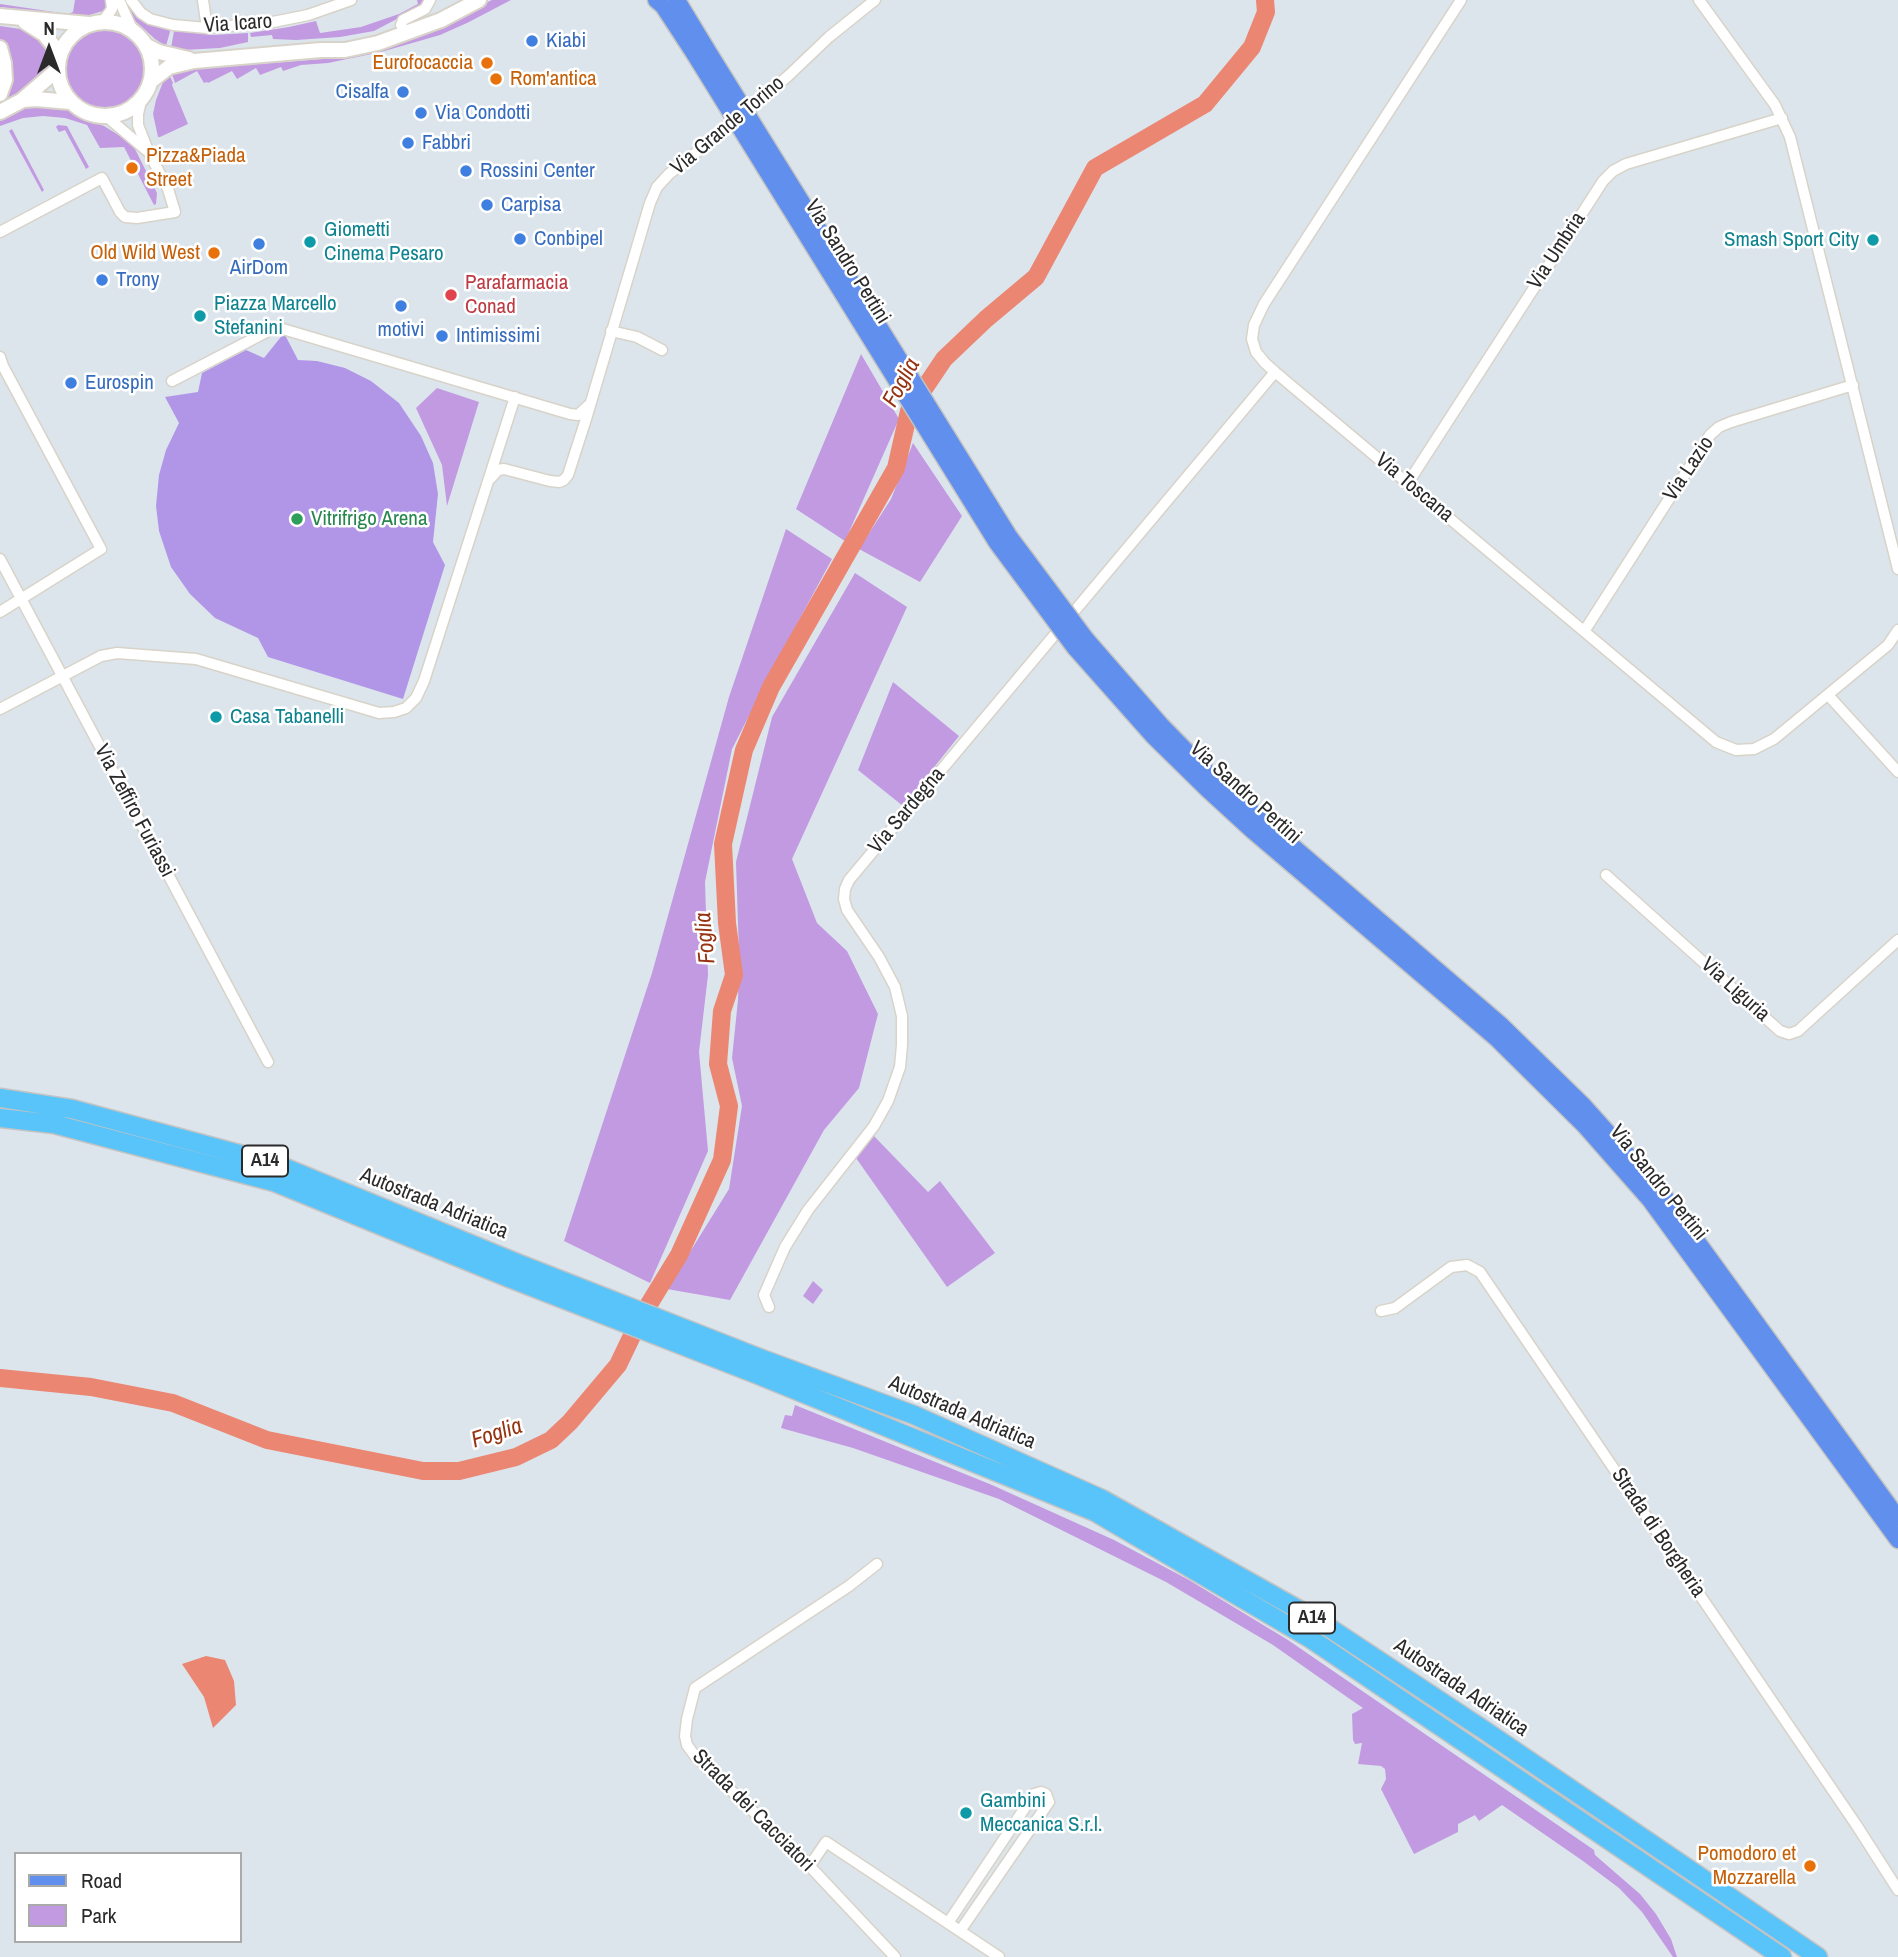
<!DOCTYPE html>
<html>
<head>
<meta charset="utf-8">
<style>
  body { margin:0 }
  #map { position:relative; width:1898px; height:1957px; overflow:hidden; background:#dce5ec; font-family:"Archivo Narrow",sans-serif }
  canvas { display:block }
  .legend { position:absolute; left:14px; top:1852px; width:228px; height:91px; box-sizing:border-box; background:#fff; border:2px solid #aaa; margin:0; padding:9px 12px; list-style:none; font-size:21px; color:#2a2a2a }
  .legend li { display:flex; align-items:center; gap:14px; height:35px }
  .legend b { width:35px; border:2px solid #aaa }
  .north { position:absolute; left:14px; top:14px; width:70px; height:70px; -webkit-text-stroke:5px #fff; paint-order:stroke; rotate:0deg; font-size:19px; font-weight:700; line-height:28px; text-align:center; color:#2a2a2a }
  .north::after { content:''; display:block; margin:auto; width:24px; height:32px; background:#2a2a2a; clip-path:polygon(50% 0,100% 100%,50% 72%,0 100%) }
</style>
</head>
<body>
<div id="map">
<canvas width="1898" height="1957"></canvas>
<ul class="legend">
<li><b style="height:9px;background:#608fed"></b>Road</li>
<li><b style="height:19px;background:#c29ae1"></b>Park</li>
</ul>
<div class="north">N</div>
</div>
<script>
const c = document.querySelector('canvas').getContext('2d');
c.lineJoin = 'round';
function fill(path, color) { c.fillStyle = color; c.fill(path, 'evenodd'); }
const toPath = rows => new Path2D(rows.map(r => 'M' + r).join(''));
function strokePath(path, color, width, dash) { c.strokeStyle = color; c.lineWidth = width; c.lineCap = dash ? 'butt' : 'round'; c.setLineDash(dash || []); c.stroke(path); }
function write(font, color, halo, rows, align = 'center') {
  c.font = font + ' "Archivo Narrow",sans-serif'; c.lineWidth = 5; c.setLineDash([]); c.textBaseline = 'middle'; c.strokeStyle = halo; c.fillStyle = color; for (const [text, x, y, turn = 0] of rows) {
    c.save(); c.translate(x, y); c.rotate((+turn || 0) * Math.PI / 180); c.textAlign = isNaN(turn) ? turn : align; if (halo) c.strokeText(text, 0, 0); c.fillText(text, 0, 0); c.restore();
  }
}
const green = toPath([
  [75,0,106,0,108,4,107,8,103,11,79,18,0,7,0,4,68,14,73,12],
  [124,0,128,0,171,28,166,46,155,39,133,19],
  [417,0,425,0,423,4,410,12,374,31,340,37,296,40,273,39,272,35,251,37,250,33,289,27,316,21,320,33,361,27,399,14,418,4],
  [492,0,511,0,467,23,440,35,381,52,328,63,301,65,283,71,281,67,260,75,256,68,237,79,232,71,208,83,207,82,204,83,197,71,175,83,172,74,191,69,323,59,361,52,442,24],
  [0,26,27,30,36,34,48,49,49,61,47,71,35,84,0,102,3,95,2,45,0,41],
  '64 69a41 41 0 1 1 82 0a41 41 0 1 1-82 0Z',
  [174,31,213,35,248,33,248,42,220,48,183,50,171,48],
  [170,76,173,83,172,85,188,124,160,137,158,137,153,114,156,100,163,82],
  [33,104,62,106,74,115,104,126,128,141,135,149,157,193,156,204,154,205,124,147,100,148,87,125,65,118,43,116,23,118,0,126,0,120],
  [58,125,67,126,89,167,86,169,65,130,59,132,56,127],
  [12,129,44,190,42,192,9,131],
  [861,354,899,419,845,541,796,509],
  [437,388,479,402,447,506,442,465,416,408],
  [913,443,962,516,920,582,859,549,891,499],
  [786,529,832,559,785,646,732,749,705,882,708,975,699,1052,708,1151,650,1283,564,1241,652,973,729,697],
  [855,573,907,607,792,859,817,923,847,951,878,1014,859,1088,824,1130,730,1300,667,1289,729,1189,742,1106,732,1058,738,1000,739,954,736,862,772,717],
  [893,682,959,736,903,806,858,770],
  [874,1136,928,1192,940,1181,995,1253,947,1287,856,1158],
  [813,1281,823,1290,813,1304,803,1296],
  [795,1405,992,1485,1114,1540,1189,1580,1288,1640,1594,1850,1595,1855,1640,1894,1656,1914,1671,1939,1677,1957,1673,1957,1642,1912,1619,1888,1583,1861,1502,1805,1479,1821,1475,1815,1458,1824,1458,1832,1414,1854,1381,1789,1386,1779,1385,1769,1381,1766,1358,1764,1362,1743,1355,1744,1353,1740,1352,1714,1363,1708,1347,1697,1273,1645,1166,1582,999,1499,853,1448,781,1428,785,1415,792,1416]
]);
const pitch = toPath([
  [284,333,298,360,317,361,345,368,371,381,399,403,421,436,433,463,438,494,433,542,445,565,403,699,268,657,258,638,215,618,190,594,171,567,159,531,156,506,159,475,166,450,179,423,165,397,198,392,202,373,246,350,264,358]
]);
const water = toPath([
  [206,1656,225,1660,234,1681,236,1705,213,1728,204,1697,182,1664]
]);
const river = toPath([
  [0,1378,91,1387,173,1403,267,1440,423,1471,459,1471,516,1457,551,1440,570,1422,618,1365,640,1319,679,1255,722,1160,729,1106,718,1064,722,1011,734,975,727,923,723,844,744,750,771,687,896,468,909,411,944,359,986,319,1036,277,1095,168,1205,104,1252,47,1266,12,1265,0]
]);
const street = toPath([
  [119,0,132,29],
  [131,0,141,13,150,19,173,25,207,28,273,22,308,15,351,0],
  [203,0,207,28],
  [1461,0,1264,304,1254,325,1252,339,1256,352,1265,363,1275,372,1716,742,1736,750,1754,749,1774,739,1888,645,1898,630],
  [1699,0,1775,105,1790,137,1898,569],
  [103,21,112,9,111,0],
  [401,25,403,20,425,9,430,0],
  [106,116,146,150],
  [0,232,102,178,120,212,125,217,137,218,175,212,168,189,149,153,138,125,138,114,141,101],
  [611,331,637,337,662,350],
  [0,357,3,366,101,549,0,612],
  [172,381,276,327,570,414,578,415,590,404],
  [491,478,498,470,504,469,550,481,559,482,564,480,568,475,586,419,650,203,657,187,669,174,720,134,788,76,829,37,875,0],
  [1408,483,1603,181,1613,171,1626,164,1782,118],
  [0,559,268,1062],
  [1585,630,1710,435,1719,427,1731,422,1853,385],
  [1828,695,1898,772],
  [0,709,101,656,117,653,196,659,379,713,394,712,406,708,416,698,424,681,515,397],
  [1606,875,1780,1031,1789,1034,1798,1031,1898,940],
  [769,1307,764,1295,785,1247,808,1210,874,1126,888,1101,900,1067,902,1045,902,1016,895,987,879,957,847,910,844,899,845,889,849,880,1275,372],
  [1381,1311,1395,1308,1451,1267,1467,1265,1480,1272,1857,1826,1898,1890],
  [877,1564,849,1586,695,1688,687,1719,685,1736,687,1745,695,1756,803,1859,895,1957],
  [809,1867,826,1842,999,1957],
  [948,1923,1034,1794,1041,1792,1046,1794,1049,1802,960,1931]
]);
const secondary = toPath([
  [0,16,89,24],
  '58 69a47 47 0 1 1 94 0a47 47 0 1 1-94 0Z',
  [25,22,44,34,60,54],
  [147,46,159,52,189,59],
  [0,48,4,63,5,80,0,94],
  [151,81,169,67,194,61,321,50,345,50,378,43,441,20,479,0],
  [23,100,36,99,70,102],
  [0,112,21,101,57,70]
]);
const primary = toPath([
  [656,0,663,6,695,55],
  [677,0,706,48],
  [1086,639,1161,725,1212,777,1500,1024,1584,1106,1662,1193,1898,1518],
  [1075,648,1153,736,1206,788,1254,832,1497,1039,1584,1125,1650,1200,1898,1540]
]);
const highway = toPath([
  [0,1098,72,1109,276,1164,517,1263,762,1359,914,1415,1102,1499,1319,1621,1484,1730,1818,1957],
  [0,1118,54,1124,274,1182,509,1278,756,1374,1095,1512,1311,1639,1782,1957]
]);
const primaryBridge = toPath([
  [706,48,1009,536,1086,639],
  [695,55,997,543,1075,648]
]);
const markers = [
  [532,41,7,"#3f7fe0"],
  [487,63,7,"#e8710a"],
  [496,79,7,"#e8710a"],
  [403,92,7,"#3f7fe0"],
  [421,113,7,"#3f7fe0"],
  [408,143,7,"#3f7fe0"],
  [132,168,7,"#e8710a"],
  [466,171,7,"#3f7fe0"],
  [487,205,7,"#3f7fe0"],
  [520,239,7,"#3f7fe0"],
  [1873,240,7,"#0f9aa8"],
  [310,242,7,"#0f9aa8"],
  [259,244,7,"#3f7fe0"],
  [214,253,7,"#e8710a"],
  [102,280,7,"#3f7fe0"],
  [451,295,7,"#e0444e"],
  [401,306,7,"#3f7fe0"],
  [200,316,7,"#0f9aa8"],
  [442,336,7,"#3f7fe0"],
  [71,383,7,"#3f7fe0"],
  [297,519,7,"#2e9e5b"],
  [216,717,7,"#0f9aa8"],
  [966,1813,7,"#0f9aa8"],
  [1810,1866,7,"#e8710a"]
];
const shields = [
  [265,1161,46],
  [1312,1618,46]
];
const shieldNames = [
  ["A14",265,1161],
  ["A14",1312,1618]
];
const streetNames = [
  ["Via Icaro",238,24,-4],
  ["Via Grande Torino",728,126,-40],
  ["Via Umbria",1557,251,-57],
  ["Via Sandro Pertini",847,262,58],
  ["Via Lazio",1689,469,-56],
  ["Via Toscana",1414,488,40],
  ["Via Sandro Pertini",1245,793,42],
  ["Via Zeffiro Furiassi",134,811,62],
  ["Via Sardegna",907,811,-50],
  ["Via Liguria",1735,990,42],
  ["Via Sandro Pertini",1658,1183,51],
  ["Autostrada Adriatica",434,1204,22],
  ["Autostrada Adriatica",962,1413,23],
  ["Strada di Borgheria",1658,1533,56],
  ["Autostrada Adriatica",1461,1688,34],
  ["Strada dei Cacciatori",753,1811,45]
];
const shopNames = [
  ["Kiabi",546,41],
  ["Cisalfa",389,92,"right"],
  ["Via Condotti",435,113],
  ["Fabbri",422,143],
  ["Rossini Center",480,171],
  ["Carpisa",501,205],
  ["Conbipel",534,239],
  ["AirDom",259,268,"center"],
  ["Trony",116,280],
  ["motivi",401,330,"center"],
  ["Intimissimi",456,336],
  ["Eurospin",85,383]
];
const foodNames = [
  ["Eurofocaccia",473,63],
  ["Rom'antica",510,79,"left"],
  ["Pizza&Piada",146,156,"left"],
  ["Street",146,180,"left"],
  ["Old Wild West",200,253],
  ["Pomodoro et",1796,1854],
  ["Mozzarella",1796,1878]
];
const cultureNames = [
  ["Giometti",324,230],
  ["Cinema Pesaro",324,254],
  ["Smash Sport City",1859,240,"right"],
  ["Piazza Marcello",214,304],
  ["Stefanini",214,328],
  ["Casa Tabanelli",230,717],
  ["Gambini",980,1801],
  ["Meccanica S.r.l.",980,1825]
];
const healthNames = [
  ["Parafarmacia",465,283],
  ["Conad",465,307]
];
const leisureNames = [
  ["Vitrifrigo Arena",311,519]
];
const waterNames = [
  ["Foglia",902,383,-61],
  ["Foglia",706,938,-95],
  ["Foglia",497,1434,-18]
];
fill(green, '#c29ae1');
fill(pitch, '#b196e8');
fill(water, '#eb8672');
strokePath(river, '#eb8672', 18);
strokePath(street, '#d8d3c8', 13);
strokePath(secondary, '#d8d3c8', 18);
strokePath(primary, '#c3c3c3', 19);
strokePath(highway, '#c3c3c3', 21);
strokePath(street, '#fff', 10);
strokePath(secondary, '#fff', 14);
strokePath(primary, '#608fed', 16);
strokePath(highway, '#59c4fa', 18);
strokePath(primaryBridge, '#c3c3c3', 19, []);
strokePath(primaryBridge, '#608fed', 16);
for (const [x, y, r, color] of markers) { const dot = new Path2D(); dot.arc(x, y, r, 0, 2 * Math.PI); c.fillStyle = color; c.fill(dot); strokePath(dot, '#fff', 2.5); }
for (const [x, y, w] of shields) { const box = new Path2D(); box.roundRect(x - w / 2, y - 15.5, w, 31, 5); c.fillStyle = '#fff'; c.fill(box); strokePath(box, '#2a2a2a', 2); }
write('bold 19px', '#2a2a2a', null, shieldNames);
write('21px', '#2a2a2a', '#fff', streetNames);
write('21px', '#366cbe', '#fff', shopNames, 'left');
write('21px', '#c56008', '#fff', foodNames, 'right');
write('21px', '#0d838f', '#fff', cultureNames, 'left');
write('21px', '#be3a42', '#fff', healthNames, 'left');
write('21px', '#27864d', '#fff', leisureNames, 'left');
write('italic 23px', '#973211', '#fff', waterNames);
</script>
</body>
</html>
